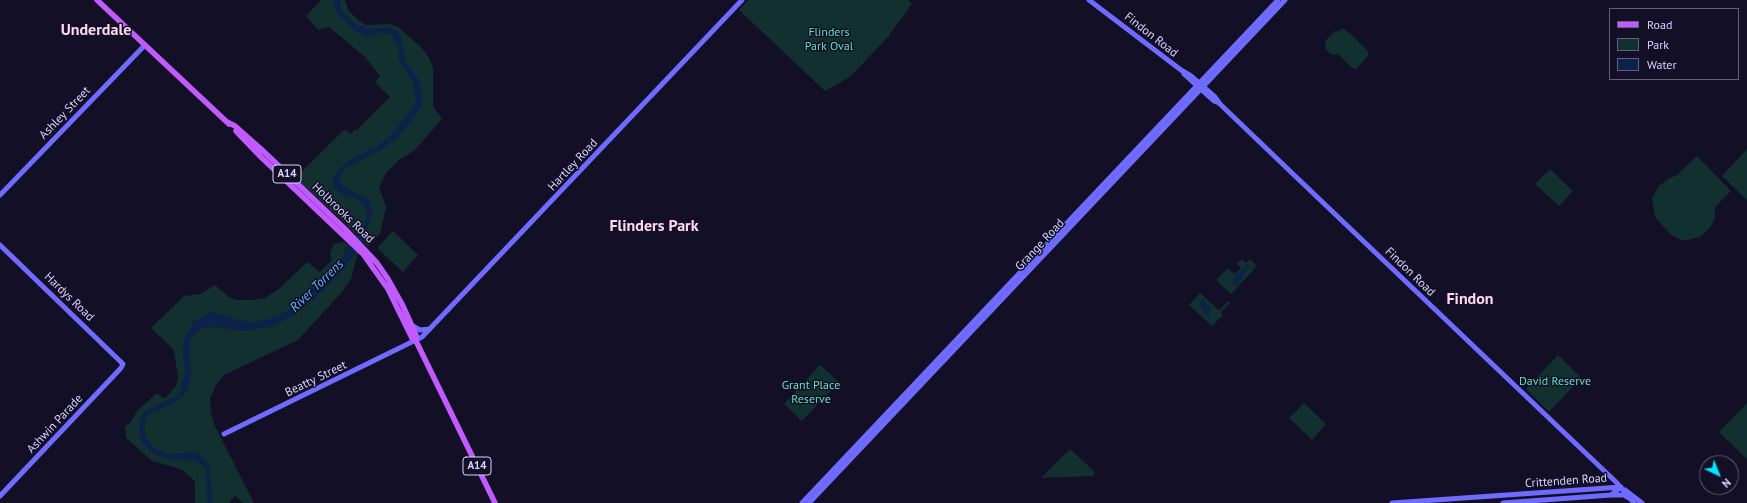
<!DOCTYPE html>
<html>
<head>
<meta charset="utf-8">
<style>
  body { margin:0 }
  #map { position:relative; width:1747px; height:503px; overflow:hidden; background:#130f26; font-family:"PT Sans",sans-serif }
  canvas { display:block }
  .legend { position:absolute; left:1609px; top:8px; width:130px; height:72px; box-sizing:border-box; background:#130f26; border:1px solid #625e7d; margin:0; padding:5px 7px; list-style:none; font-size:12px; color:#d9d4ff }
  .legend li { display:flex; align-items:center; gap:8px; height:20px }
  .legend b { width:20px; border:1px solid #625e7d }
  .north { position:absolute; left:1699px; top:455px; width:40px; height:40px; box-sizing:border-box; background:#130f26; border:1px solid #625e7d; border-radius:50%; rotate:137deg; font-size:11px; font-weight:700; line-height:16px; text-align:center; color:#d9d4ff }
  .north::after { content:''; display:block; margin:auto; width:14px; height:18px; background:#00e5ff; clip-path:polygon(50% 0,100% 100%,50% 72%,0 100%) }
</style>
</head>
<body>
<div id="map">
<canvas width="1747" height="503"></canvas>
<ul class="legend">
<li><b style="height:5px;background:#c25bff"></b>Road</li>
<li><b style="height:11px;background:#12302f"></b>Park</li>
<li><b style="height:11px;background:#0c2248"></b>Water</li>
</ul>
<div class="north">N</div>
</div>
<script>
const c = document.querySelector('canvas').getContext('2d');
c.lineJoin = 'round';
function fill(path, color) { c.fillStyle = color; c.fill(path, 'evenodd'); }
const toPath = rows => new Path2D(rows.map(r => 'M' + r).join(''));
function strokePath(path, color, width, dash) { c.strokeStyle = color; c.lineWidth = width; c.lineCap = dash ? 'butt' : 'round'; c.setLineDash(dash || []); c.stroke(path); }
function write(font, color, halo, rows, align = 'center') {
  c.font = font + ' "PT Sans",sans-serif'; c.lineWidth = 3; c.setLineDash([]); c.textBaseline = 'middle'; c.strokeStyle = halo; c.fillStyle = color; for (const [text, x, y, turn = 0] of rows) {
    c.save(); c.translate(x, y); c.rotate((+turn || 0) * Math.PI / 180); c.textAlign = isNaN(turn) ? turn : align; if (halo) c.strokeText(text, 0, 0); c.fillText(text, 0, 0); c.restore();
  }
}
const green = toPath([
  [321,0,345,0,348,10,359,21,366,25,389,24,398,27,420,46,429,57,433,69,433,106,442,119,415,150,399,160,386,173,379,187,386,207,383,221,380,234,368,247,345,223,295,178,345,129,351,134,355,129,357,130,390,97,375,82,380,76,365,57,329,27,318,30,306,16],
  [748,0,908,0,912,4,888,37,850,77,825,91,739,10],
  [1341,29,1344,29,1354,37,1367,50,1369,55,1356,69,1352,68,1338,54,1332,55,1326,50,1325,41,1336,30,1338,32],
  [1747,149,1747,200,1722,176],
  [1697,156,1731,191,1715,207,1715,218,1710,228,1700,237,1688,240,1681,240,1671,235,1655,217,1652,198,1659,186,1668,179,1677,175],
  [1550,169,1573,191,1559,206,1535,184],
  [393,231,418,255,403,272,377,248],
  [344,242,353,247,358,253,351,279,342,292,298,340,224,375,216,385,210,399,211,412,214,424,254,503,243,503,235,496,229,503,195,503,195,481,181,469,152,461,126,438,125,426,131,422,137,411,157,393,163,398,166,397,176,386,178,377,174,350,151,328,184,296,201,294,215,285,229,297,237,300,253,300,265,298,279,289,307,262,320,272,332,260,330,253,334,244],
  [1242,259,1246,263,1250,259,1257,266,1231,294,1217,281,1217,279,1227,269,1229,269,1235,274,1241,268,1237,264],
  [1200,293,1219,310,1228,301,1230,303,1221,312,1223,315,1212,326,1189,305],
  [1558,355,1581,378,1549,412,1526,389],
  [820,365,839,382,802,421,784,404],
  [1304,403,1325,423,1325,425,1312,440,1289,418],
  [1747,403,1747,459,1719,432],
  [1070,449,1095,472,1093,476,1041,478]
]);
const water = toPath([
  [332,0,340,0,341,9,345,14,357,25,373,29,389,27,398,32,401,36,405,61,418,78,420,83,423,104,407,127,395,140,380,150,344,169,341,173,339,179,341,185,366,198,371,204,372,213,367,234,356,253,343,270,313,300,292,316,274,326,242,331,216,327,201,328,189,341,191,372,190,381,186,392,173,404,153,412,147,418,144,426,145,436,153,447,168,455,184,456,197,455,201,456,208,464,210,469,212,503,207,503,206,470,202,464,193,459,184,462,182,459,168,459,152,453,141,442,139,427,141,418,145,411,176,396,180,391,185,370,183,349,184,339,194,321,211,312,247,322,262,321,276,317,298,305,310,291,334,271,342,259,348,244,364,226,367,215,366,210,361,202,355,198,344,196,334,188,332,186,334,176,338,170,346,163,360,154,375,148,393,133,416,102,413,83,398,58,399,47,392,35,384,32,367,36,356,32,338,15],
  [1248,263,1249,268,1236,286,1230,283],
  [1202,298,1211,308,1209,318,1201,308,1200,303]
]);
const river = toPath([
  [174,457,195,455,201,460]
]);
const secondary = toPath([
  [1089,0,1181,70,1191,76,1215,97,1220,104,1293,174,1617,483,1634,503],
  [1184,74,1214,101,1219,103],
  [0,195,145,45],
  [0,245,123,364,121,368,0,496],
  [411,325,420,330,430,329],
  [224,434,422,337,742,0],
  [1625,490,1642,503],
  [1612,495,1624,495,1629,498],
  [802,503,1278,0],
  [809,503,1285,0],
  [1392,503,1621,487],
  [1503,503,1611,495,1621,487]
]);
const primary = toPath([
  [97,0,229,124],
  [227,122,235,126,261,149,345,229,377,263,388,279,402,304,416,335,416,341,495,503],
  [236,131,261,157,363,254,388,289,412,338,416,341]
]);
const shields = [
  [287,174,28],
  [477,466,28]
];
const shieldNames = [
  ["A14",287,174],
  ["A14",477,466]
];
const parkNames = [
  ["Flinders",829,33],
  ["Park Oval",829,47],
  ["David Reserve",1555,382],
  ["Grant Place",811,386],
  ["Reserve",811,400]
];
const streetNames = [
  ["Findon Road",1151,35,38],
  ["Ashley Street",65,113,-46],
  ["Hartley Road",573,165,-47],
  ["Holbrooks Road",343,213,44],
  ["Grange Road",1040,245,-47],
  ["Findon Road",1410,272,44],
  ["Hardys Road",69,297,44],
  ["Beatty Street",316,379,-26],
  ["Ashwin Parade",55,424,-47],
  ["Crittenden Road",1566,481,-4]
];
const waterNames = [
  ["River Torrens",317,286,-44]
];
const districtNames = [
  ["Underdale",96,30],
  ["Flinders Park",654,226],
  ["Findon",1470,299]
];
fill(green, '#12302f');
fill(water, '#0c2248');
strokePath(river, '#0c2248', 6);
strokePath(secondary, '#6f6bff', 5);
strokePath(primary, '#c25bff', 5.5);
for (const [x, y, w] of shields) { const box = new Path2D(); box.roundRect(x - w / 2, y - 9, w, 18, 3); c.fillStyle = '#130f26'; c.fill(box); strokePath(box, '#d9d4ff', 1); }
write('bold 11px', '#d9d4ff', null, shieldNames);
write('12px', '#5fe0c0', '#130f26', parkNames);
write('12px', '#d9d4ff', '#130f26', streetNames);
write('italic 13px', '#62b6ff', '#130f26', waterNames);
write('bold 16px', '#ffd6f0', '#130f26', districtNames);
</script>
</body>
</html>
